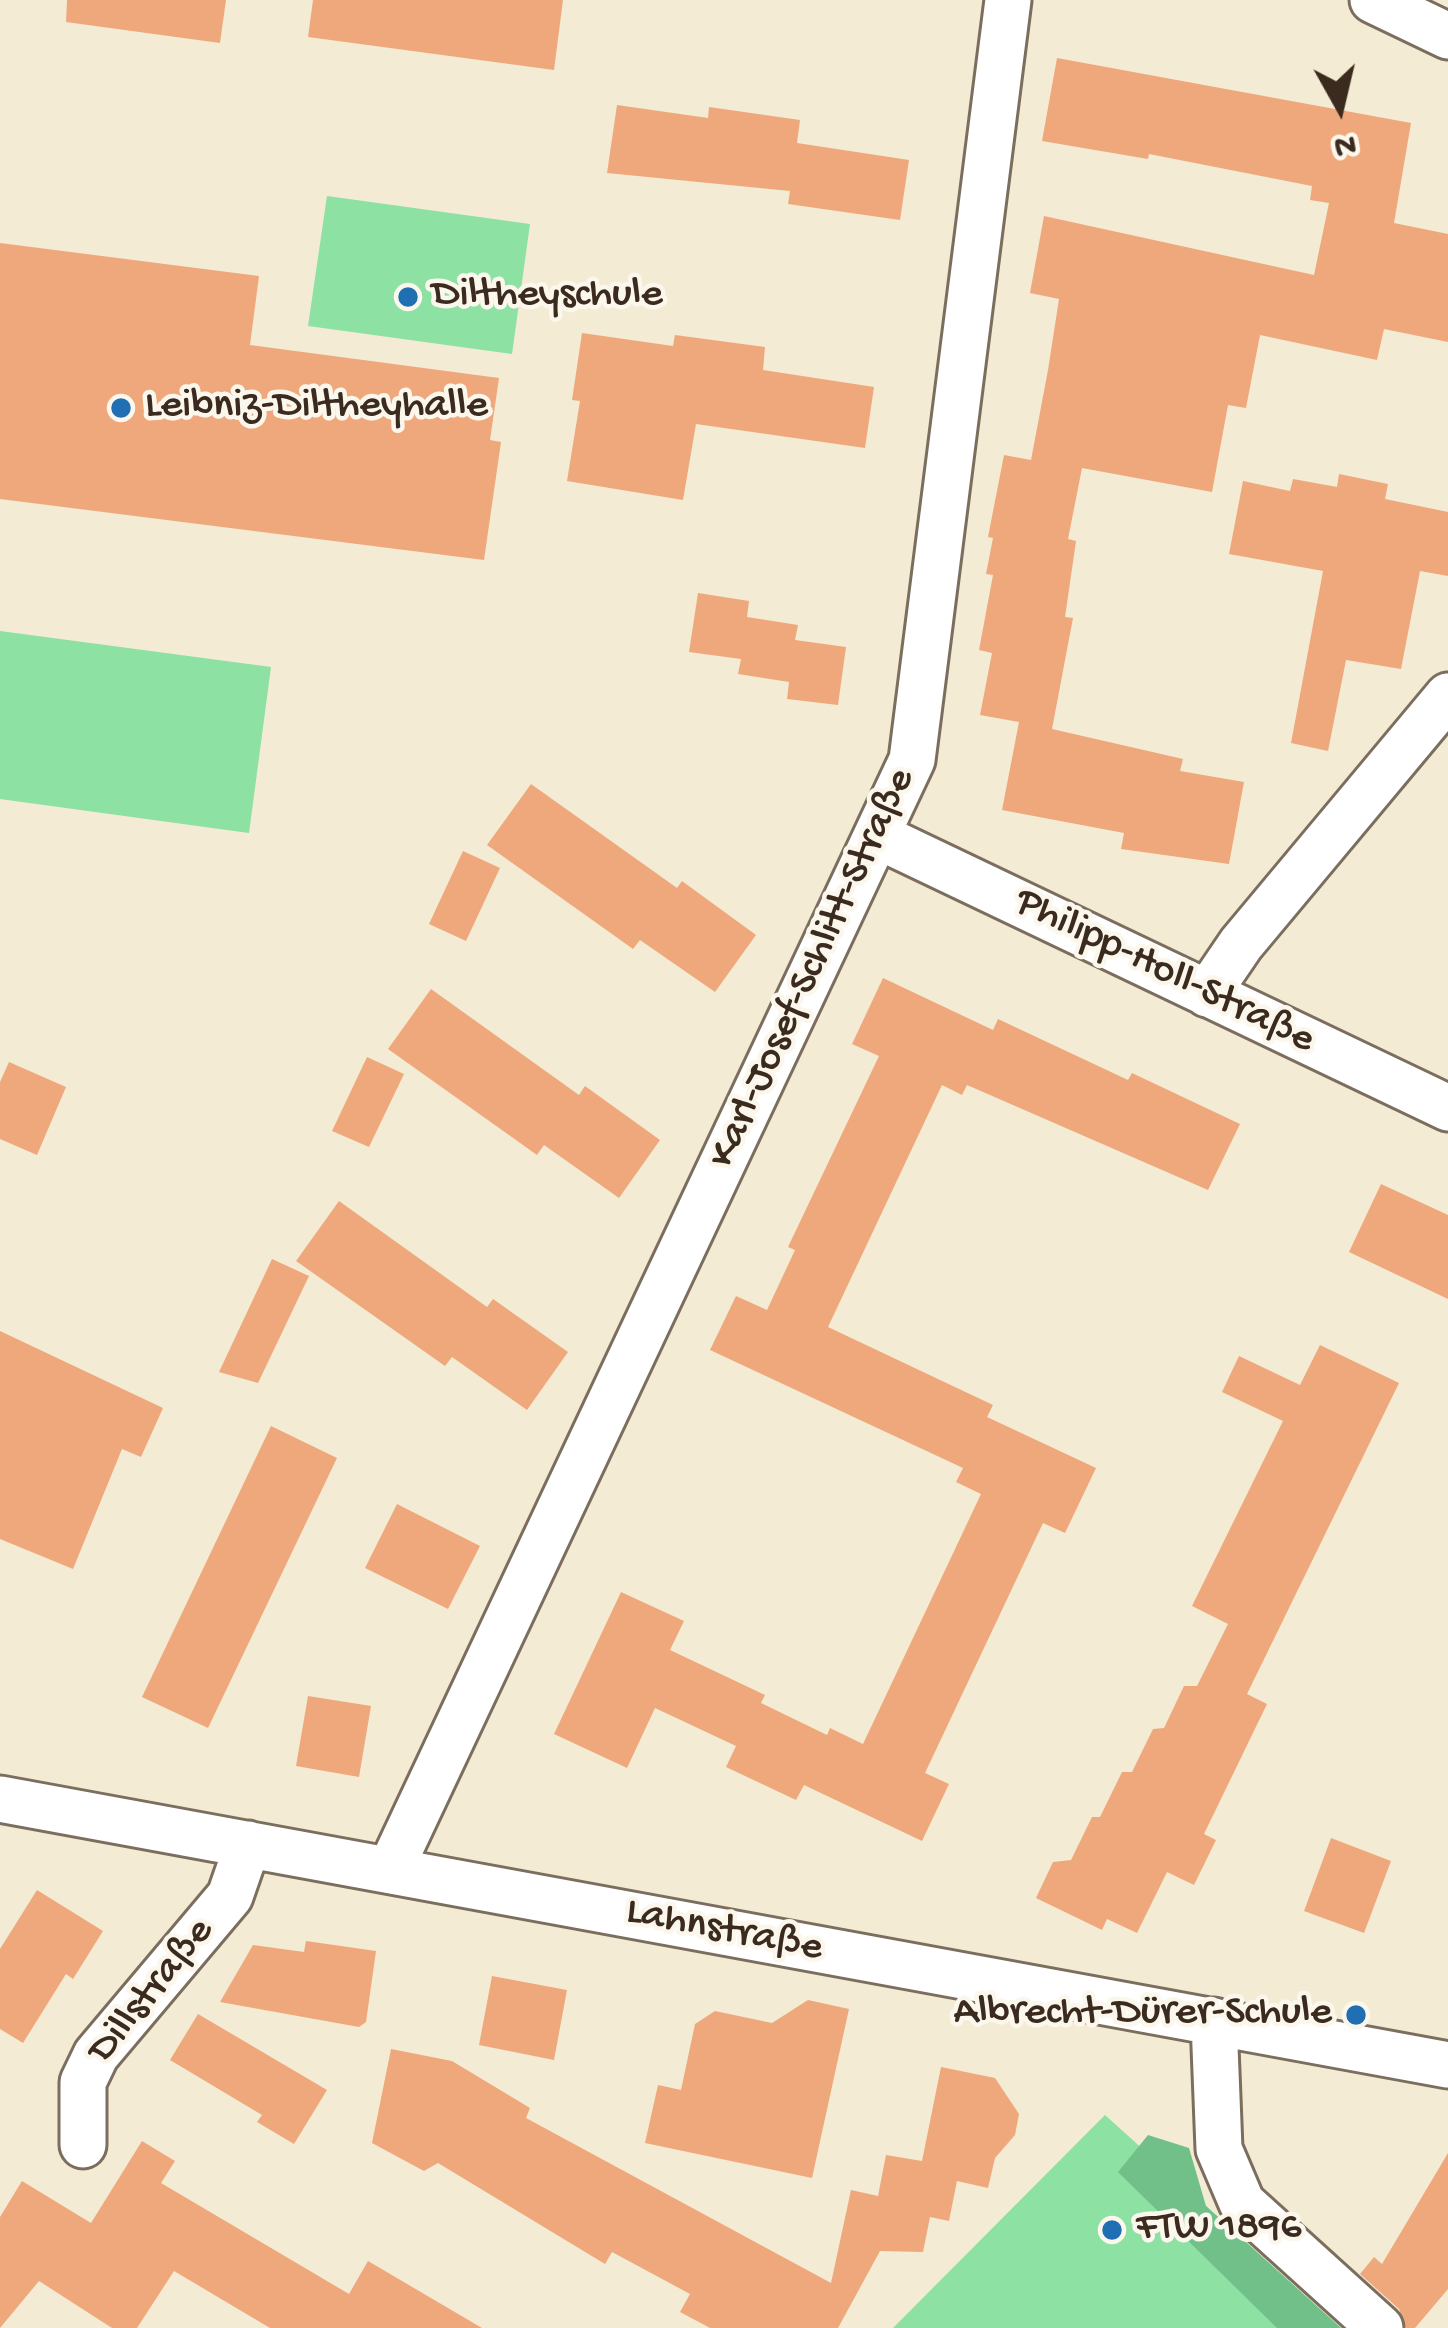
<!DOCTYPE html>
<html>
<head>
<meta charset="utf-8">
<style>
  body { margin:0 }
  #map { position:relative; width:1448px; height:2328px; overflow:hidden; background:#f3ebd4; font-family:"Gochi Hand",sans-serif }
  canvas { display:block }
  .north { position:absolute; left:1280px; top:48px; width:120px; height:120px; -webkit-text-stroke:9px #fbf7ec; paint-order:stroke; rotate:172deg; font-size:33px; font-weight:700; line-height:48px; text-align:center; color:#3b2a1e }
  .north::after { content:''; display:block; margin:auto; width:42px; height:54px; background:#3b2a1e; clip-path:polygon(50% 0,100% 100%,50% 72%,0 100%) }
</style>
</head>
<body>
<div id="map">
<canvas width="1448" height="2328"></canvas>
<div class="north">N</div>
</div>
<script>
const c = document.querySelector('canvas').getContext('2d');
c.lineJoin = 'round';
function fill(path, color) { c.fillStyle = color; c.fill(path, 'evenodd'); }
const toPath = rows => new Path2D(rows.map(r => 'M' + r).join(''));
function strokePath(path, color, width, dash) { c.strokeStyle = color; c.lineWidth = width; c.lineCap = dash ? 'butt' : 'round'; c.setLineDash(dash || []); c.stroke(path); }
function write(font, color, halo, rows, align = 'center') {
  c.font = font + ' "Gochi Hand",sans-serif'; c.lineWidth = 9; c.setLineDash([]); c.textBaseline = 'middle'; c.strokeStyle = halo; c.fillStyle = color; for (const [text, x, y, turn = 0] of rows) {
    c.save(); c.translate(x, y); c.rotate((+turn || 0) * Math.PI / 180); c.textAlign = isNaN(turn) ? turn : align; if (halo) c.strokeText(text, 0, 0); c.fillText(text, 0, 0); c.restore();
  }
}
const green = toPath([
  [327,196,530,224,512,354,308,326],
  [0,631,271,667,249,833,0,799],
  [1105,2115,1341,2328,893,2328]
]);
const forest = toPath([
  [1148,2135,1189,2148,1206,2206,1341,2328,1277,2328,1118,2172]
]);
const building = toPath([
  [67,0,226,0,220,43,66,22],
  [313,0,563,0,554,70,308,37],
  [1057,58,1411,123,1394,223,1448,234,1448,342,1384,329,1377,360,1260,335,1246,408,1228,405,1212,492,1082,468,1068,539,1076,541,1065,617,1073,618,1052,729,1183,759,1180,771,1244,782,1229,864,1121,849,1124,833,1002,810,1019,722,980,715,992,653,979,650,993,575,986,574,993,538,988,537,1004,455,1031,460,1048,370,1059,299,1030,293,1044,216,1314,275,1329,203,1310,200,1312,186,1149,154,1148,159,1042,141],
  [617,105,708,118,709,107,800,120,797,143,909,160,900,220,788,204,790,191,607,173],
  [0,243,259,276,250,345,499,378,490,440,501,442,484,560,0,499],
  [582,333,673,346,675,335,765,347,763,370,874,387,865,448,696,424,683,500,567,481,580,401,572,400],
  [1339,474,1388,484,1385,499,1448,512,1448,576,1420,571,1401,669,1346,660,1328,751,1291,743,1323,571,1229,554,1243,481,1290,491,1293,479,1337,487],
  [698,593,749,601,747,617,798,625,795,640,846,647,838,705,787,699,789,682,738,674,741,659,689,652],
  [531,784,677,888,682,881,756,935,715,992,640,940,633,949,487,845],
  [463,851,500,868,466,941,429,924],
  [883,978,993,1030,998,1019,1128,1080,1132,1073,1240,1124,1208,1190,967,1085,962,1095,942,1085,828,1327,993,1405,987,1417,1096,1468,1065,1533,1043,1523,925,1773,949,1784,922,1841,804,1785,796,1800,726,1767,736,1746,655,1708,627,1768,554,1734,621,1592,684,1621,670,1650,765,1695,761,1703,827,1735,830,1728,863,1744,981,1494,956,1482,963,1468,710,1350,736,1296,767,1310,795,1250,788,1247,879,1056,852,1044],
  [431,989,579,1095,585,1086,660,1140,619,1198,544,1145,537,1155,388,1049],
  [367,1057,404,1074,369,1147,332,1131],
  [9,1062,66,1087,37,1155,0,1139,0,1082],
  [1381,1184,1448,1215,1448,1299,1349,1252],
  [339,1201,487,1307,493,1299,568,1352,527,1410,452,1357,445,1366,296,1261],
  [272,1259,309,1276,258,1383,219,1372],
  [0,1331,163,1408,141,1457,122,1449,73,1569,0,1539],
  [1320,1345,1399,1383,1247,1694,1267,1704,1204,1834,1216,1840,1194,1885,1167,1872,1137,1933,1107,1919,1102,1930,1036,1898,1053,1862,1071,1860,1092,1817,1100,1817,1122,1772,1132,1772,1153,1729,1164,1728,1184,1686,1197,1686,1228,1624,1192,1606,1283,1421,1222,1392,1239,1356,1300,1385],
  [271,1426,337,1458,208,1728,142,1697],
  [397,1504,480,1546,448,1609,365,1568],
  [308,1696,371,1706,359,1777,296,1766],
  [1331,1838,1391,1861,1364,1933,1304,1911],
  [37,1890,103,1931,73,1979,66,1974,23,2043,0,2029,0,1949],
  [306,1941,376,1951,366,2022,359,2027,220,2002,253,1945,304,1952],
  [492,1976,567,1990,554,2060,479,2045],
  [808,2000,849,2009,812,2178,645,2143,658,2085,681,2090,695,2024,715,2011,772,2023],
  [198,2014,327,2090,294,2144,257,2122,262,2115,170,2060],
  [391,2049,452,2061,530,2108,526,2118,831,2283,851,2190,878,2196,886,2155,922,2161,941,2067,995,2078,1019,2114,1015,2135,995,2158,988,2188,957,2181,949,2221,930,2217,923,2252,880,2251,838,2328,710,2328,680,2312,690,2294,612,2252,605,2264,438,2163,424,2171,372,2143],
  [142,2141,175,2161,161,2183,349,2294,368,2261,482,2328,270,2328,174,2271,137,2328,112,2328,39,2281,0,2328,0,2217,22,2181,91,2223],
  [1448,2153,1448,2289,1415,2328,1406,2328,1399,2309,1360,2274,1374,2257,1382,2264]
]);
const minor = toPath([
  [1373,0,1448,36],
  [880,837,1448,1108],
  [1207,994,1241,944,1448,696],
  [0,1799,1448,2065],
  [390,1870,912,760,1008,0],
  [1214,2021,1219,2149,1242,2203,1380,2328],
  [83,2145,83,2082,96,2055,230,1896,248,1844]
]);
const markers = [
  [408,297,12,"#1f6fb2"],
  [121,408,12,"#1f6fb2"],
  [1356,2015,12,"#1f6fb2"],
  [1112,2230,12,"#1f6fb2"]
];
const poiNames = [
  ["Diltheyschule",432,297],
  ["Leibniz-Diltheyhalle",145,408],
  ["Albrecht-Dürer-Schule",1332,2015,"right"],
  ["FTW 1896",1136,2230]
];
const streetNames = [
  ["Karl-Josef-Schlitt-Straße",814,969,-65],
  ["Philipp-Holl-Straße",1164,973,26],
  ["Lahnstraße",724,1932,11],
  ["Dillstraße",153,1992,-51]
];
fill(green, '#8ce1a3');
fill(forest, '#71bf89');
fill(building, '#efa87c');
strokePath(minor, '#7b6e5e', 51);
strokePath(minor, '#fff', 45);
for (const [x, y, r, color] of markers) { const dot = new Path2D(); dot.arc(x, y, r, 0, 2 * Math.PI); c.fillStyle = color; c.fill(dot); strokePath(dot, '#fbf7ec', 4.5); }
write('42px', '#3b2a1e', '#fbf7ec', poiNames, 'left');
write('42px', '#3b2a1e', '#fbf7ec', streetNames);
</script>
</body>
</html>
